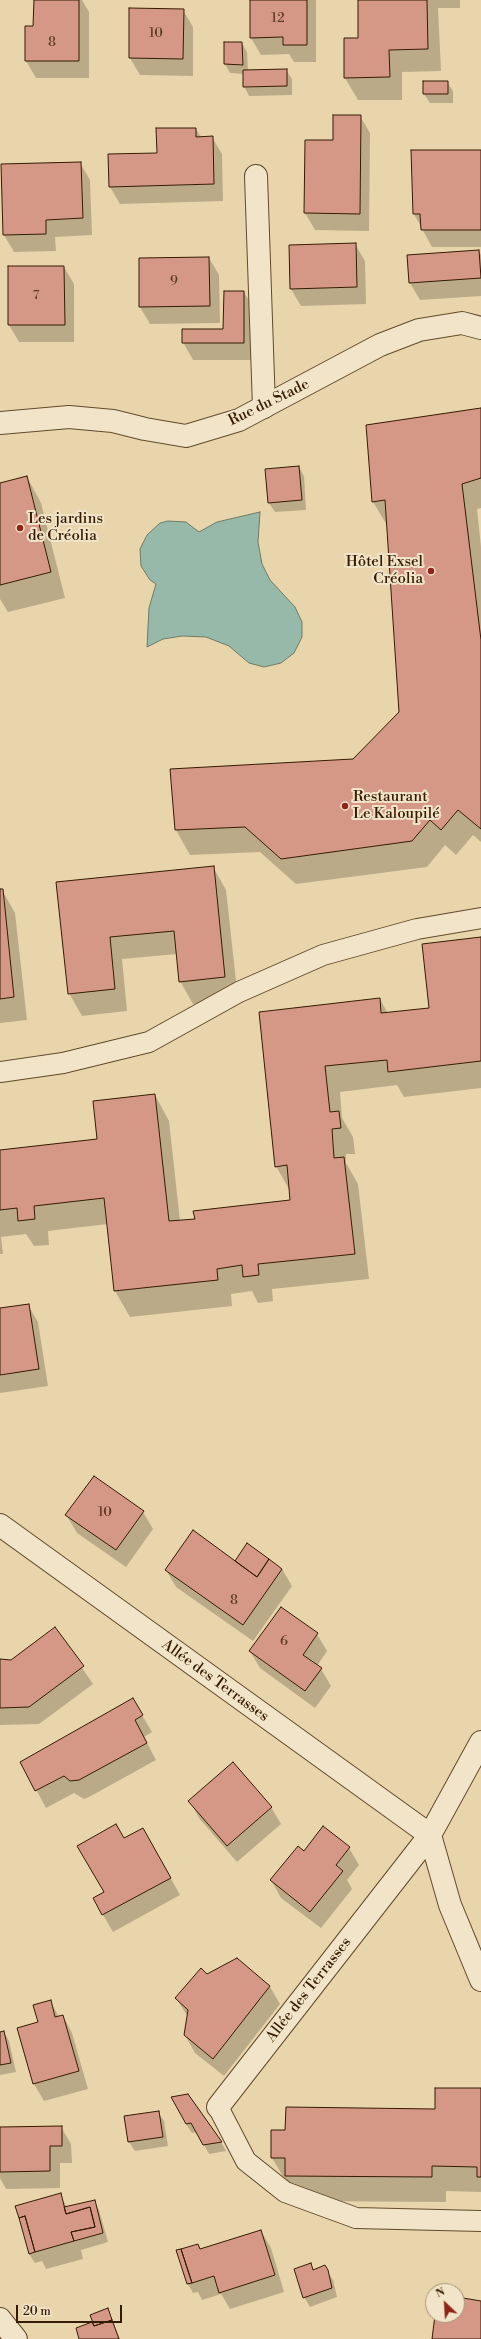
<!DOCTYPE html>
<html>
<head>
<meta charset="utf-8">
<style>
  body { margin:0 }
  #map { position:relative; width:481px; height:2339px; overflow:hidden; background:#e9d5ab; font-family:"Libre Bodoni",serif }
  canvas { display:block }
  .north { position:absolute; left:425px; top:2283px; width:40px; height:40px; box-sizing:border-box; background:#f1e4c8; border:1px solid #a69479; border-radius:50%; rotate:335deg; font-size:11px; font-weight:700; line-height:16px; text-align:center; color:#351b02 }
  .north::after { content:''; display:block; margin:auto; width:14px; height:18px; background:#8f2418; clip-path:polygon(50% 0,100% 100%,50% 72%,0 100%) }
  .scale { position:absolute; left:16px; top:2305px; width:106px; height:18px; box-sizing:border-box; border:2px solid #351b02; border-top:0; padding-left:5px; font-size:12px; line-height:14px; white-space:nowrap; color:#351b02; -webkit-text-stroke:3px #f1e4c8; paint-order:stroke }
</style>
</head>
<body>
<div id="map">
<canvas width="481" height="2339"></canvas>
<div class="north">N</div>
<div class="scale">20 m</div>
</div>
<script>
const c = document.querySelector('canvas').getContext('2d');
c.lineJoin = 'round';
function fill(path, color) { c.fillStyle = color; c.fill(path, 'evenodd'); }
const toPath = rows => new Path2D(rows.map(r => 'M' + r).join(''));
function strokePath(path, color, width, dash) { c.strokeStyle = color; c.lineWidth = width; c.lineCap = dash ? 'butt' : 'round'; c.setLineDash(dash || []); c.stroke(path); }
function write(font, color, halo, rows, align = 'center') {
  c.font = font + ' "Libre Bodoni",serif'; c.lineWidth = 4; c.setLineDash([]); c.textBaseline = 'middle'; c.strokeStyle = halo; c.fillStyle = color; for (const [text, x, y, turn = 0] of rows) {
    c.save(); c.translate(x, y); c.rotate((+turn || 0) * Math.PI / 180); c.textAlign = isNaN(turn) ? turn : align; if (halo) c.strokeText(text, 0, 0); c.fillText(text, 0, 0); c.restore();
  }
}
const water = toPath([
  [260,512,258,542,262,564,270,580,295,607,302,622,302,637,294,653,281,663,264,667,249,663,229,646,206,637,182,636,163,639,147,647,149,608,156,584,150,580,141,566,140,549,147,535,160,523,168,521,186,522,199,532,217,522,260,512]
]);
const shadow = toPath([
  [35,0,82,0,89,12,89,78,36,78,26,61,34,27],
  [251,0,316,0,316,62,294,62,289,54,261,55,251,38],
  [359,0,460,0,460,8,438,8,441,71,402,72,402,100,358,100,345,78,359,39],
  [130,9,183,10,193,27,193,76,140,75,130,58],
  [225,43,242,43,247,52,248,71,286,70,292,79,292,95,249,96,244,86,244,74,230,73,225,64],
  [447,82,453,91,453,103,430,103,424,94],
  [360,116,370,133,369,231,315,230,305,213,306,141,334,141],
  [196,129,201,137,212,137,222,154,223,201,120,204,110,187],
  [412,151,481,151,481,247,432,247,414,214],
  [80,163,90,180,92,235,55,237,56,251,14,252,4,235],
  [355,244,365,261,366,304,301,306,291,289],
  [479,251,481,255,481,296,420,300,410,283,408,256],
  [209,258,219,275,220,323,150,324,140,307],
  [9,267,64,267,74,284,74,342,19,342,9,325],
  [244,292,254,309,254,360,193,360,183,342,224,330],
  [481,409,481,508,477,509,481,547,481,842,473,835,456,855,445,845,427,867,296,884,260,852,190,855,176,830,353,760,400,713,388,527,373,502],
  [299,467,304,476,306,510,275,512,269,503],
  [27,477,41,503,65,598,8,612,0,599,0,484],
  [213,867,226,890,238,999,193,1004,180,981,177,954,122,959,127,1011,82,1016,69,993,57,883],
  [0,890,2,890,15,913,27,1020,0,1023],
  [481,939,481,1088,404,1097,397,1085,340,1092,342,1118,353,1137,355,1154,346,1154,346,1163,358,1184,369,1279,272,1289,273,1301,258,1303,252,1291,231,1294,232,1306,130,1317,115,1291,108,1224,48,1231,49,1245,34,1246,26,1234,1,1237,3,1254,0,1254,0,1151,99,1140,155,1095,169,1121,180,1221,291,1201,290,1191,276,1166,260,1013,380,999,388,1014,430,1009],
  [28,1305,38,1322,48,1386,0,1393,0,1309],
  [143,1512,153,1529,126,1567,77,1533,67,1516],
  [282,1569,292,1586,253,1641,176,1587,166,1570],
  [55,1628,93,1684,39,1724,0,1725,0,1660,11,1661],
  [317,1634,327,1651,317,1666,321,1669,331,1686,315,1708,260,1668,250,1651],
  [133,1700,152,1732,144,1737,156,1760,89,1797,84,1799,74,1793,46,1808,22,1763],
  [190,1801,271,1807,281,1824,237,1862,199,1818],
  [124,1839,153,1846,180,1895,113,1932,94,1899,106,1893],
  [349,1848,359,1865,347,1880,352,1889,321,1928,281,1898,271,1880,304,1852],
  [237,1959,270,1987,280,2004,224,2076,195,2053,185,2035,188,2017,176,1998,207,1975],
  [50,2001,59,2017,63,2016,72,2033,88,2089,44,2101,34,2084,18,2029,40,2023],
  [4,2032,9,2041,16,2072,0,2075,0,2033],
  [481,2089,481,2192,446,2191,446,2202,300,2201,290,2183,287,2183,272,2158,436,2110],
  [187,2095,221,2142,226,2151,209,2154,197,2132,192,2133,186,2124],
  [158,2112,164,2121,168,2146,135,2151,129,2142],
  [61,2127,71,2144,72,2163,60,2163,60,2188,6,2189,0,2178,0,2128],
  [60,2195,67,2207,94,2201,99,2210,108,2242,81,2250,83,2259,46,2269,42,2261,35,2263,29,2254,20,2217],
  [261,2231,271,2248,284,2292,230,2309,221,2294,202,2300,198,2292,193,2293,188,2284,178,2251,198,2245,200,2249],
  [310,2264,314,2271,327,2271,333,2280,337,2297,310,2307,304,2297],
  [108,2309,120,2339,80,2339,77,2329,94,2323]
]);
const building = toPath([
  [34,0,79,0,79,61,25,61,25,26,33,26,34,0],
  [250,0,307,0,307,45,283,45,283,37,250,38,250,0],
  [358,0,427,0,428,49,389,50,390,77,344,78,344,38,358,38,358,0],
  [129,8,184,9,183,59,129,58,129,8],
  [224,42,242,42,243,65,224,64,224,42],
  [287,69,287,86,243,87,243,70,287,69],
  [423,81,448,81,448,94,423,94,423,81],
  [333,115,361,115,360,214,304,213,305,140,333,140,333,115],
  [156,128,196,128,196,137,213,136,214,184,109,187,108,154,157,153,156,128],
  [411,150,481,150,481,230,421,230,420,214,413,214,411,150],
  [81,162,83,218,46,220,46,234,3,235,1,164,81,162],
  [356,243,357,287,290,289,289,245,356,243],
  [479,250,481,278,409,283,407,255,479,250],
  [209,257,210,306,139,307,139,258,209,257],
  [8,266,64,266,65,325,8,325,8,266],
  [224,291,244,291,244,343,182,343,182,329,223,329,224,291],
  [481,408,481,478,462,484,481,640,481,829,458,810,441,830,430,820,412,841,281,859,245,827,175,830,170,769,353,759,399,712,385,500,372,502,366,425,481,408],
  [299,466,302,500,268,503,265,469,299,466],
  [27,476,51,572,0,585,0,483,27,476],
  [214,866,225,977,179,982,174,931,110,937,115,989,68,994,56,882,214,866],
  [0,889,3,889,14,997,0,999,0,889],
  [481,937,481,1061,388,1072,387,1060,325,1066,330,1112,339,1111,341,1128,332,1129,334,1158,344,1157,355,1254,258,1264,259,1275,243,1277,242,1265,217,1269,218,1280,114,1291,104,1198,34,1206,35,1219,18,1221,17,1208,0,1210,0,1150,97,1139,93,1101,155,1094,169,1221,195,1219,193,1211,290,1200,287,1165,275,1167,259,1012,380,998,381,1013,429,1008,422,944,481,937],
  [29,1304,39,1369,0,1375,0,1308,29,1304],
  [94,1476,144,1511,116,1550,65,1515,94,1476],
  [193,1530,257,1577,269,1559,282,1569,243,1625,165,1570,193,1530],
  [247,1543,269,1559,257,1577,235,1561,247,1543],
  [281,1607,318,1633,303,1655,322,1668,305,1691,249,1651,281,1607],
  [55,1627,84,1666,29,1707,0,1708,0,1659,11,1660,55,1627],
  [133,1698,143,1715,135,1720,147,1743,79,1780,70,1781,64,1776,35,1791,20,1762,133,1698],
  [233,1762,272,1807,227,1846,188,1801,233,1762],
  [116,1824,124,1838,143,1828,171,1878,102,1915,93,1898,104,1892,77,1846,116,1824],
  [323,1826,350,1847,336,1865,343,1871,310,1912,270,1880,298,1846,304,1851,323,1826],
  [237,1958,270,1986,213,2059,184,2035,188,2010,175,1998,201,1968,207,1974,237,1958],
  [51,2000,55,2017,63,2015,79,2071,33,2084,17,2028,38,2022,33,2005,51,2000],
  [4,2031,11,2063,0,2065,0,2032,4,2031],
  [435,2088,481,2088,481,2177,477,2177,477,2167,432,2166,432,2177,285,2176,285,2158,271,2158,271,2130,285,2130,286,2107,435,2109,435,2088],
  [188,2094,222,2142,203,2145,191,2123,186,2124,171,2097,188,2094],
  [159,2111,163,2137,128,2142,124,2116,159,2111],
  [62,2126,62,2146,50,2146,50,2171,0,2172,0,2127,62,2126],
  [61,2193,66,2214,90,2207,95,2227,71,2232,74,2241,35,2252,25,2216,19,2218,15,2206,61,2193],
  [95,2200,103,2233,74,2241,71,2232,95,2227,90,2207,66,2214,64,2207,95,2200],
  [25,2216,35,2252,29,2254,19,2218,25,2216],
  [261,2230,275,2275,219,2293,214,2276,192,2283,181,2249,198,2244,200,2249,261,2230],
  [181,2249,192,2283,187,2284,176,2250,181,2249],
  [311,2263,313,2270,325,2265,328,2270,332,2288,303,2298,294,2269,311,2263],
  [457,2297,481,2301,481,2339,432,2339,435,2315,457,2315,457,2297],
  [108,2308,112,2320,94,2326,90,2315,108,2308],
  [112,2320,119,2339,79,2339,76,2328,92,2322,94,2326,112,2320]
]);
const service = toPath([
  [0,1072,63,1063,149,1042,239,992,323,955,417,929,481,918],
  [218,2107,246,2161,285,2192,356,2218,481,2221]
]);
const minor = toPath([
  [256,176,264,407],
  [0,1525,430,1835,450,1905,481,1980],
  [218,2107,430,1835,481,1742]
]);
const tertiary = toPath([
  [0,423,69,417,113,421,145,429,186,436,239,420,380,345,419,330,462,323,481,328],
  [0,2319,16,2339]
]);
const markers = [
  [20,528,4,"#8f2418"],
  [431,571,4,"#8f2418"],
  [345,806,4,"#8f2418"]
];
const numberNames = [
  ["12",278,19],
  ["10",156,34],
  ["8",52,43],
  ["9",174,282],
  ["7",36,296],
  ["10",105,1513],
  ["8",234,1601],
  ["6",284,1642]
];
const streetNames = [
  ["Rue du Stade",269,403,-26],
  ["Allée des Terrasses",215,1681,36],
  ["Allée des Terrasses",309,1990,-52]
];
const poiNames = [
  ["Les jardins",28,519],
  ["de Créolia",28,536],
  ["Hôtel Exsel",423,562,"right"],
  ["Créolia",423,579,"right"],
  ["Restaurant",353,797],
  ["Le Kaloupilé",353,814]
];
fill(water, '#97b9a9');
strokePath(water, '#707a66', 1);
fill(shadow, '#0003');
fill(building, '#d59886');
strokePath(building, '#351b02', 1);
strokePath(service, '#624a2c', 22);
strokePath(minor, '#624a2c', 24);
strokePath(tertiary, '#624a2c', 24);
strokePath(service, '#f1e4c8', 20);
strokePath(minor, '#f1e4c8', 22);
strokePath(tertiary, '#f1e4c8', 22);
for (const [x, y, r, color] of markers) { const dot = new Path2D(); dot.arc(x, y, r, 0, 2 * Math.PI); c.fillStyle = color; c.fill(dot); strokePath(dot, '#f1e4c8', 1.5); }
write('13px', '#5d3a23', null, numberNames);
write('15px', '#351b02', '#f1e4c8', streetNames);
write('15px', '#351b02', '#f1e4c8', poiNames, 'left');
</script>
</body>
</html>
